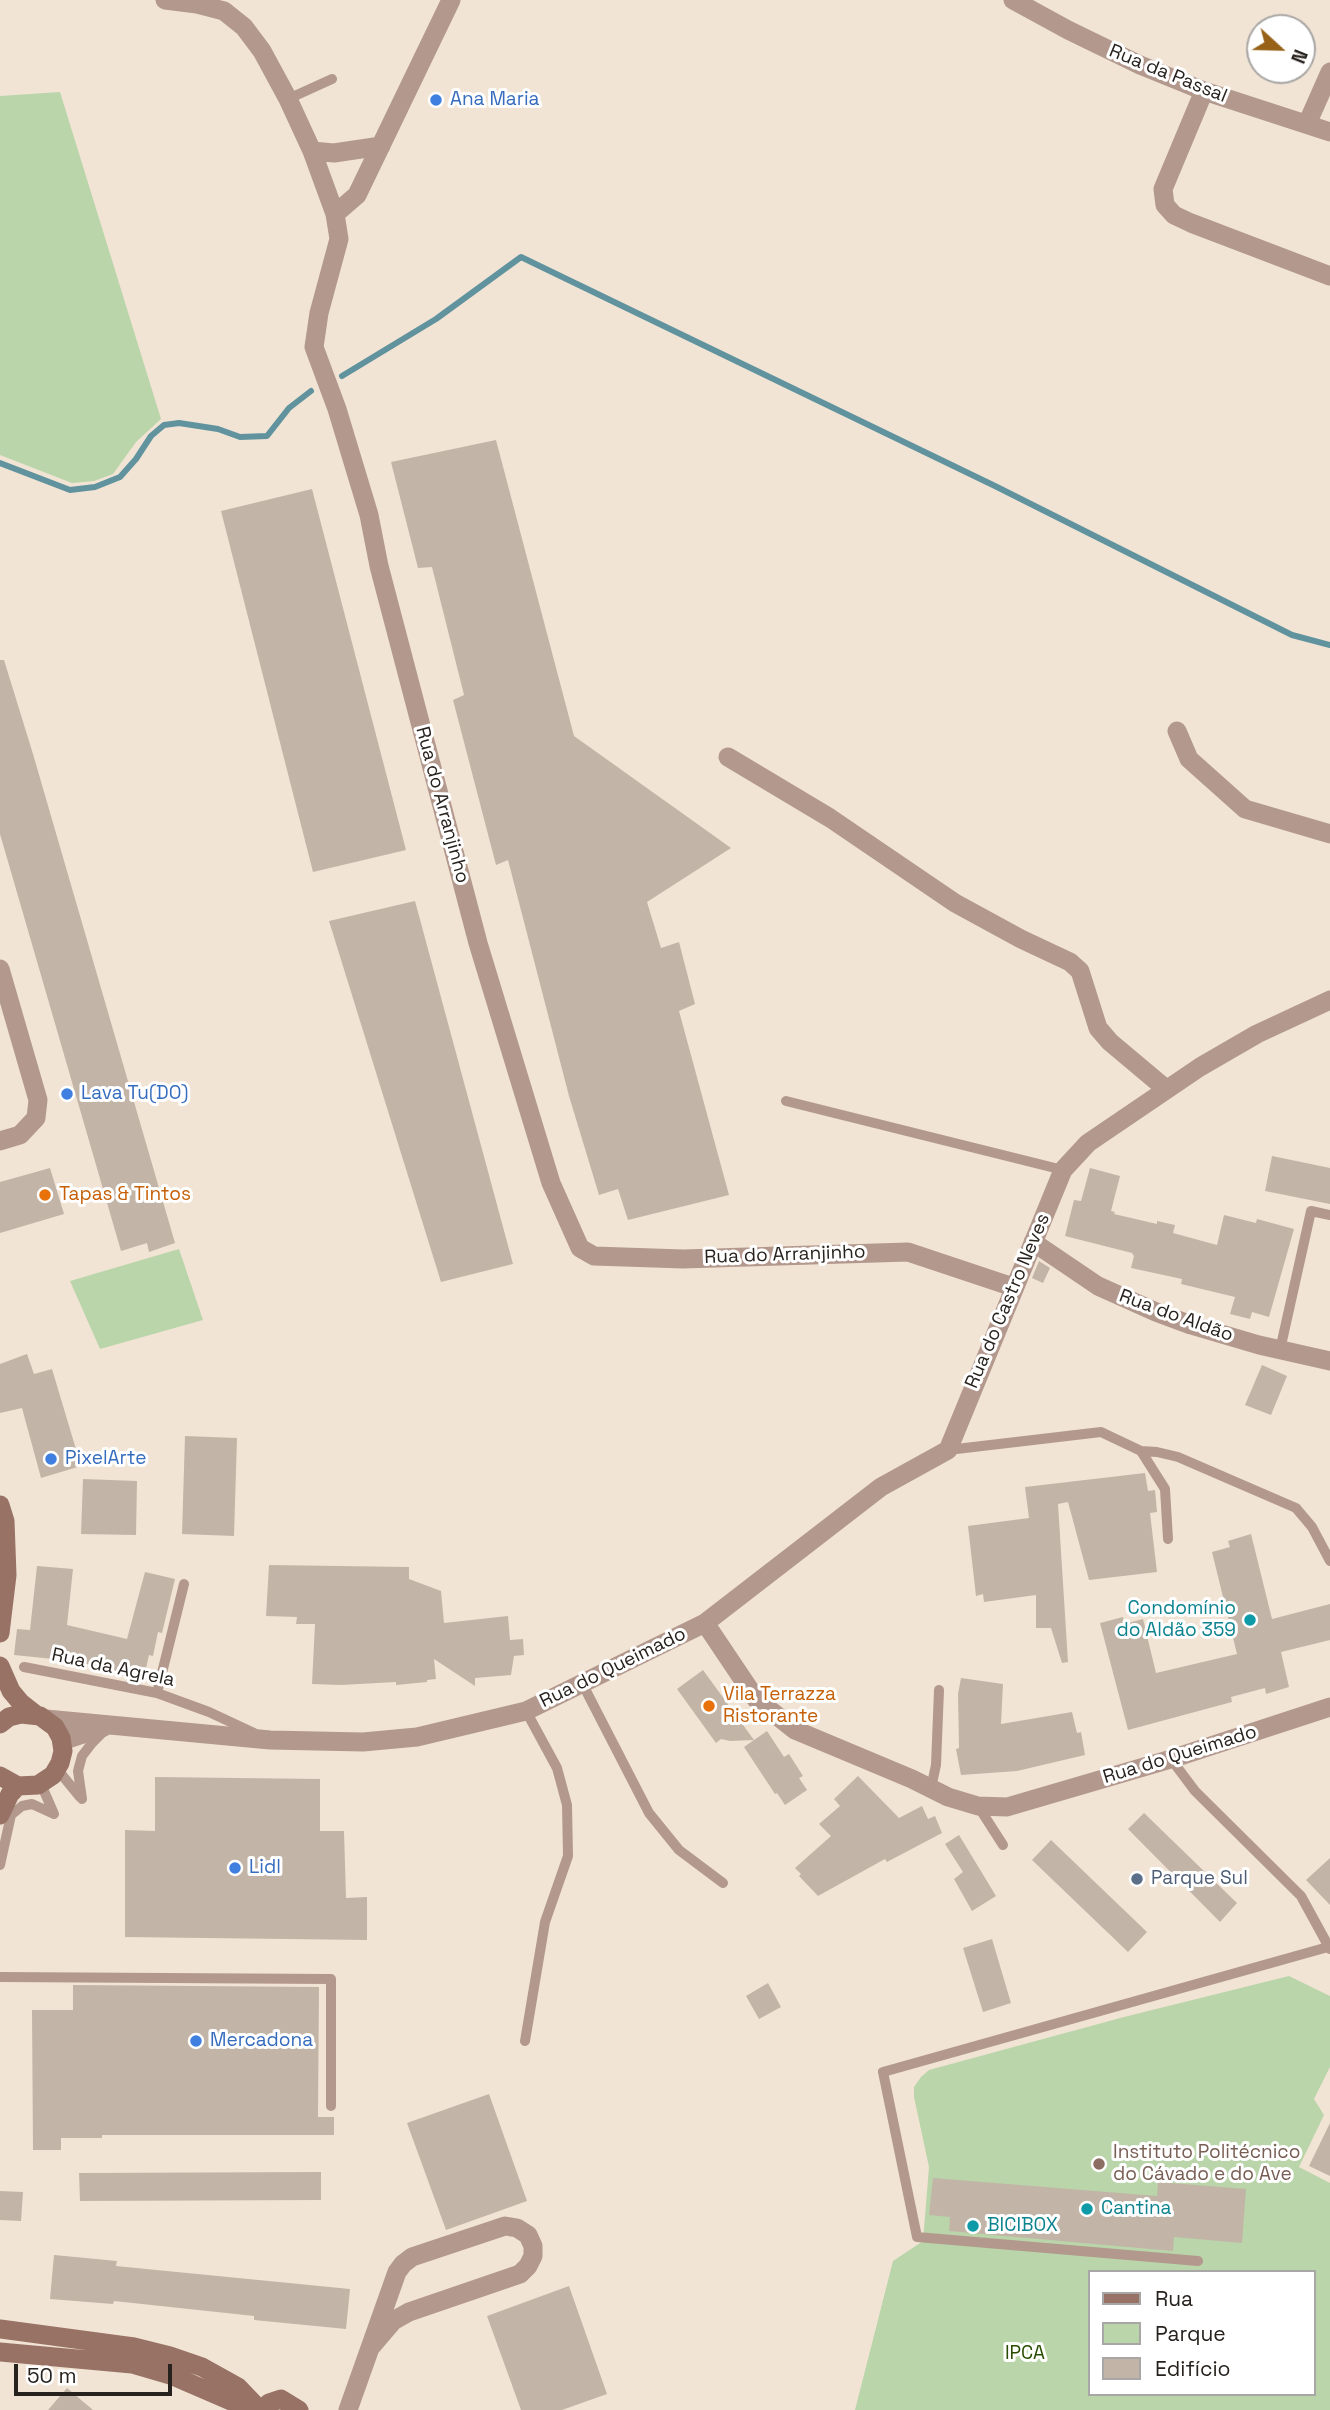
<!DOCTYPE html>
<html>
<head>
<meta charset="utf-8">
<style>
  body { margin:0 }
  #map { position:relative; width:1330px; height:2410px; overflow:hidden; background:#f1e4d5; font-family:"Space Grotesk",sans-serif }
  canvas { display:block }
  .legend { position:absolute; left:1088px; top:2270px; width:228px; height:126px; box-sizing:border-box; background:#fff; border:2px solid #a9a7a5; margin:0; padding:9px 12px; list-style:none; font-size:21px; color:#27221d }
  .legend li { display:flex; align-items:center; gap:14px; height:35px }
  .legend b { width:35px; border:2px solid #a9a7a5 }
  .north { position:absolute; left:1246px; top:14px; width:70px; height:70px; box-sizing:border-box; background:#fff; border:2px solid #a9a7a5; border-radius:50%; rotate:112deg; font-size:19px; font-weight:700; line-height:28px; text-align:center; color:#27221d }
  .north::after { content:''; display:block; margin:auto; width:24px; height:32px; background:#976218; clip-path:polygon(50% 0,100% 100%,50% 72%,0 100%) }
  .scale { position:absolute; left:14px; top:2364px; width:158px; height:32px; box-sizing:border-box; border:4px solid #27221d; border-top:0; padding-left:9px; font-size:21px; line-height:24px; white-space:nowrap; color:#27221d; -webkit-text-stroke:5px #fff; paint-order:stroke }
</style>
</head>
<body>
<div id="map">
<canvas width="1330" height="2410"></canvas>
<ul class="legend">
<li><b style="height:9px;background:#987264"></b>Rua</li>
<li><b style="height:19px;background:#bad5a9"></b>Parque</li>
<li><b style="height:19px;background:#c2b5a7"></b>Edifício</li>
</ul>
<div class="north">N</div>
<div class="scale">50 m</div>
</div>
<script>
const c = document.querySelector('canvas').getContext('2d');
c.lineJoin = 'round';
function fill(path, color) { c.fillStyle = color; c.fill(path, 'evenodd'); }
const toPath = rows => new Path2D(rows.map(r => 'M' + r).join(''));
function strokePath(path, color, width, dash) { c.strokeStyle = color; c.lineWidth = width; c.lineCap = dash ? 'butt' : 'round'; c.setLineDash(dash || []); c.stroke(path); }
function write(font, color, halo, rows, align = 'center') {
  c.font = font + ' "Space Grotesk",sans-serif'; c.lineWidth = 6; c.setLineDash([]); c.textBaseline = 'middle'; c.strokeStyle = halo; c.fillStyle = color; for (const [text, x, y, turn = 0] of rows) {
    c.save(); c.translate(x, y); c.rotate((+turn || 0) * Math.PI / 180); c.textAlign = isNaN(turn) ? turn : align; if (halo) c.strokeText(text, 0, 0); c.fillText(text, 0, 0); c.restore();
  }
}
const green = toPath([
  [60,92,161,419,136,442,113,474,94,481,72,483,0,455,0,96],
  [179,1249,203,1320,100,1349,70,1281],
  [1289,1976,1330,1996,1330,2067,1314,2099,1324,2115,1299,2167,1330,2183,1330,2410,855,2410,893,2261,923,2241,929,2167,914,2097,914,2087,921,2077,929,2070,1124,2017],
  [1090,2272,1314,2272,1314,2394,1090,2394]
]);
const stream = toPath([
  [342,376,436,319,521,257,995,486,1292,635,1330,645],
  [0,463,70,490,95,487,120,477,136,459,151,436,164,425,179,423,218,429,240,437,267,436,289,408,311,391]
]);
const building = toPath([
  [496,440,574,736,731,848,647,902,661,948,679,942,695,1004,679,1011,729,1195,628,1220,618,1189,599,1195,569,1096,508,860,496,865,453,700,464,695,432,567,418,568,391,462],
  [312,489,406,850,313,872,221,511],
  [0,660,4,660,33,754,175,1243,149,1252,147,1243,121,1251,0,834],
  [415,901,513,1264,441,1282,329,921],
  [1272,1156,1330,1168,1330,1204,1265,1191],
  [50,1168,64,1214,0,1233,0,1182],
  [1090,1168,1120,1176,1111,1211,1115,1212,1114,1214,1157,1224,1157,1221,1175,1225,1173,1233,1217,1245,1224,1215,1256,1223,1257,1219,1294,1229,1269,1317,1252,1312,1250,1319,1230,1314,1235,1297,1181,1284,1182,1279,1131,1268,1134,1256,1132,1253,1065,1236,1074,1200,1081,1201],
  [1039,1261,1050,1268,1043,1283,1032,1278],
  [27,1354,34,1374,52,1369,81,1466,41,1478,22,1408,0,1413,0,1364],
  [1262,1365,1287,1376,1271,1415,1245,1405],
  [185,1436,237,1438,234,1536,182,1534],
  [1145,1473,1148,1491,1155,1490,1157,1512,1150,1513,1157,1572,1089,1580,1068,1502,1058,1504,1068,1662,1062,1663,1051,1628,1036,1628,1036,1595,984,1602,983,1594,976,1596,968,1526,1029,1518,1025,1487],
  [83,1479,137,1481,136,1535,81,1534],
  [1251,1534,1272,1619,1330,1604,1330,1640,1281,1652,1289,1687,1266,1694,1265,1688,1231,1697,1232,1702,1128,1730,1100,1623,1123,1617,1124,1624,1143,1619,1156,1673,1237,1654,1212,1552,1230,1547,1228,1541],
  [269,1565,409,1567,409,1579,441,1591,444,1623,508,1616,510,1640,523,1639,524,1655,514,1656,511,1675,475,1678,475,1686,434,1659,436,1679,427,1680,427,1682,396,1685,396,1682,341,1685,312,1684,315,1624,296,1624,297,1617,266,1616],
  [37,1566,73,1569,67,1625,127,1639,145,1572,175,1579,162,1633,158,1632,153,1656,149,1655,145,1673,132,1670,132,1675,53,1656,53,1659,14,1655,17,1629,30,1630],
  [703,1670,754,1740,767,1731,784,1757,789,1754,803,1776,799,1778,807,1790,785,1805,777,1793,775,1794,744,1747,754,1740,730,1741,721,1739,716,1743,677,1689],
  [961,1678,1003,1684,1001,1724,1072,1712,1077,1733,1081,1732,1085,1755,1017,1771,961,1775,956,1749,959,1748,958,1694],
  [858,1776,899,1818,922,1806,928,1819,935,1816,942,1833,887,1862,885,1859,818,1896,799,1876,801,1874,795,1868,831,1836,819,1824,840,1806,834,1799],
  [155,1777,320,1779,320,1831,344,1831,346,1898,367,1897,367,1940,125,1937,125,1830,155,1831],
  [1144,1813,1237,1903,1220,1922,1128,1829],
  [959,1835,996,1896,972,1911,954,1879,963,1872,945,1844],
  [1051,1840,1147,1932,1128,1952,1032,1860],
  [1330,1858,1330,1905,1306,1880],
  [992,1939,1011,2003,983,2012,963,1948],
  [768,1983,781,2007,759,2019,746,1996],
  [73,1985,319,1987,318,2117,334,2117,334,2135,102,2135,102,2138,61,2138,61,2150,33,2150,32,2010,73,2010],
  [489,2094,527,2201,446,2230,407,2123],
  [1330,2123,1330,2176,1309,2166],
  [321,2172,321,2200,80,2201,79,2173],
  [933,2178,1157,2196,1158,2182,1246,2189,1242,2243,1174,2237,1173,2251,949,2231,950,2217,929,2215],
  [0,2191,23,2192,21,2221,0,2220],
  [54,2255,117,2261,116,2266,350,2289,346,2329,254,2320,254,2316,114,2301,113,2304,50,2299],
  [569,2286,607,2394,562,2410,521,2410,487,2316],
  [67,2388,93,2410,48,2410]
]);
const service = toPath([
  [288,99,332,79],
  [786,1101,1063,1170],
  [1280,1350,1311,1211,1330,1215],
  [948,1450,1101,1432,1141,1451,1157,1452,1178,1457,1296,1508,1312,1527,1330,1561],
  [1141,1451,1165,1489,1168,1539],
  [24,1667,157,1693,209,1712,254,1733],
  [582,1683,649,1813,679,1850,723,1883],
  [157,1693,184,1584],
  [1171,1759,1195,1791,1301,1896,1330,1949],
  [57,1769,80,1797],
  [41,1784,54,1814],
  [931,1788,936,1765,939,1690],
  [82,1799,78,1771,82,1756,92,1743,104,1731],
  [978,1806,1003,1845],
  [0,1865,11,1815,22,1806,32,1804,54,1814],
  [0,1977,331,1979,331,2106],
  [525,2041,545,1922,568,1856,567,1805,557,1768,526,1711],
  [1198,2261,917,2237,883,2072,1328,1947]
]);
const minor = toPath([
  [165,0,197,4,224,11,244,27,262,51,288,99,312,151,335,214,339,239,319,313,314,347,337,409,369,515,379,566,478,943,551,1183,580,1248,594,1256,683,1259,908,1252,1013,1287],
  [1013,0,1068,30,1140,65,1204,91,1330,132],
  [1204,91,1163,189,1165,205,1174,215,1191,223,1330,276],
  [1307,124,1330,72],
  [312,151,334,153,381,146],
  [335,214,357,195,451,0],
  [1177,731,1189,759,1245,809,1330,834],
  [728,757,830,818,955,903,1021,939,1070,962,1080,971,1098,1028,1110,1042,1166,1089],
  [0,969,38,1100,36,1118,20,1135,0,1141],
  [1033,1242,1098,1286,1156,1312,1191,1325,1259,1345,1330,1361],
  [705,1623,756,1699,795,1730,912,1779,948,1797,978,1806,1007,1807,1171,1759,1330,1707],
  [46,1719,270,1740,363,1742,417,1737,526,1711,705,1623,881,1487,948,1450,1063,1170,1088,1143,1200,1067,1257,1034,1330,1000],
  [62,1741,104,1727],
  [348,2410,397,2272,403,2264,412,2257,505,2226,517,2228,528,2235,533,2246,533,2256,528,2266,520,2274,409,2312,393,2321,370,2348]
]);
const secondary = toPath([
  [0,1505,5,1521,7,1575,0,1633],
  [0,1666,11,1691,21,1703,35,1714],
  [0,1724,9,1717,21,1714,40,1716,55,1727,61,1738,63,1751,60,1763,53,1775,38,1785,18,1786,0,1776],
  [0,1815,10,1794,18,1786],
  [0,2329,134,2347,170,2356,202,2367,238,2387,260,2410],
  [0,2352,132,2364,173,2376,231,2401,258,2410],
  [262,2410,269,2403,281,2399,299,2410]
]);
const markers = [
  [436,100,7,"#3f7fe0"],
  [67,1094,7,"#3f7fe0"],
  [45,1195,7,"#e8710a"],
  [51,1459,7,"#3f7fe0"],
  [1250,1620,7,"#0f9aa8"],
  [709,1706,7,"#e8710a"],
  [235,1868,7,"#3f7fe0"],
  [1137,1879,7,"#5c6f8a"],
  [196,2041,7,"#3f7fe0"],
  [1099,2164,7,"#8d6e63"],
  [1087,2209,7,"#0f9aa8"],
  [973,2226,7,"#0f9aa8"]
];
const streetNames = [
  ["Rua da Passal",1168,74,22],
  ["Rua do Arranjinho",442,805,75],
  ["Rua do Arranjinho",785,1255,-2],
  ["Rua do Castro Neves",1008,1301,-67],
  ["Rua do Aldão",1176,1316,20],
  ["Rua da Agrela",113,1668,12],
  ["Rua do Queimado",613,1668,-26],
  ["Rua do Queimado",1180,1755,-17]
];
const shopNames = [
  ["Ana Maria",450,100],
  ["Lava Tu(DO)",81,1094],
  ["PixelArte",65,1459],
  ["Lidl",249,1868],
  ["Mercadona",210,2041]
];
const foodNames = [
  ["Tapas & Tintos",59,1195],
  ["Vila Terrazza",723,1695],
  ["Ristorante",723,1717]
];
const cultureNames = [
  ["Condomínio",1236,1609,"right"],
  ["do Aldão 359",1236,1631,"right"],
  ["Cantina",1101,2209],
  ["BICIBOX",987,2226]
];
const serviceNames = [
  ["Parque Sul",1151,1879]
];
const educationNames = [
  ["Instituto Politécnico",1113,2153],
  ["do Cávado e do Ave",1113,2175]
];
const parkNames = [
  ["IPCA",1025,2354]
];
fill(green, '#bad5a9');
strokePath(stream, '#61939e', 6);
fill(building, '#c2b5a7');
strokePath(service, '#b3988e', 10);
strokePath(minor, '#b3988e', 19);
strokePath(secondary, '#987264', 19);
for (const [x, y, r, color] of markers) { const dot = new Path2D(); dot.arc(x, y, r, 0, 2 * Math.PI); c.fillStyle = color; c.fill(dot); strokePath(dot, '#fff', 2.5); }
write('19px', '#27221d', '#fff', streetNames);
write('19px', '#366cbe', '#fff', shopNames, 'left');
write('19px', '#c56008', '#fff', foodNames, 'left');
write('19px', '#0d838f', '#fff', cultureNames, 'left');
write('19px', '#4e5e75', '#fff', serviceNames, 'left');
write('19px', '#785e54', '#fff', educationNames, 'left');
write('19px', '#284c00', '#fff', parkNames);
</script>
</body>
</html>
